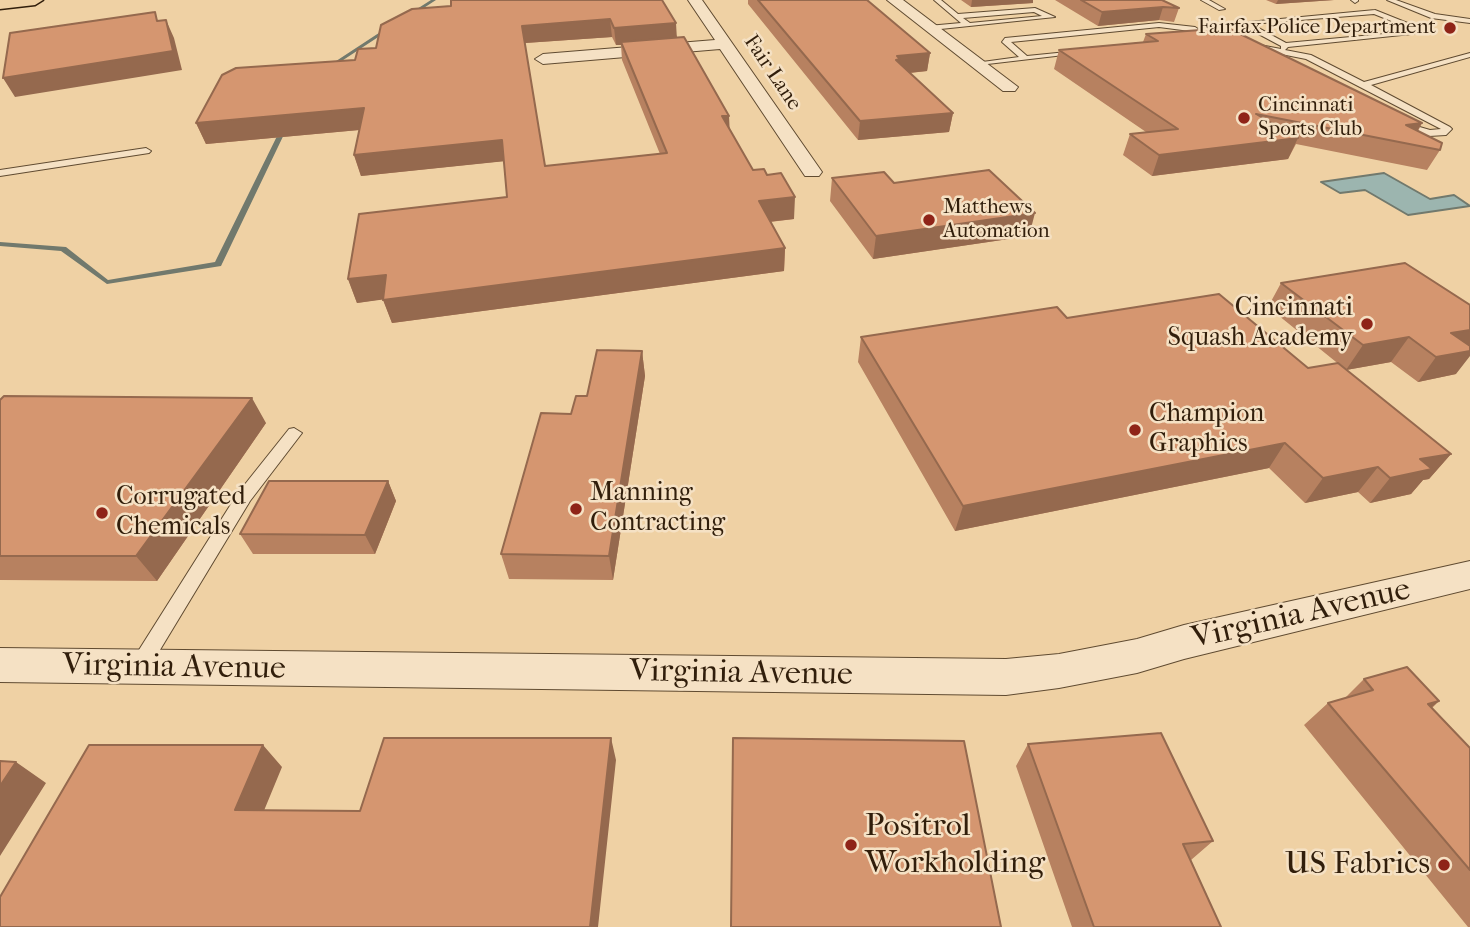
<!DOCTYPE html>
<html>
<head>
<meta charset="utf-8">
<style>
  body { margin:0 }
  canvas { display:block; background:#efd1a4 }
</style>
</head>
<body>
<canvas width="1470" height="927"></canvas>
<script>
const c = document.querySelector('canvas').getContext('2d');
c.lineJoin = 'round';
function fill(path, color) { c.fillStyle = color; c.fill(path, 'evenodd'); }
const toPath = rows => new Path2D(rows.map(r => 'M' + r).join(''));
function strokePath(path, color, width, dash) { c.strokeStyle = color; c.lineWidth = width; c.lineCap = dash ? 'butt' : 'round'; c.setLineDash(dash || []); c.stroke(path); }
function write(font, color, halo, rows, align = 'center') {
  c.font = font + ' "IM FELL French Canon",serif'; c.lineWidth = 5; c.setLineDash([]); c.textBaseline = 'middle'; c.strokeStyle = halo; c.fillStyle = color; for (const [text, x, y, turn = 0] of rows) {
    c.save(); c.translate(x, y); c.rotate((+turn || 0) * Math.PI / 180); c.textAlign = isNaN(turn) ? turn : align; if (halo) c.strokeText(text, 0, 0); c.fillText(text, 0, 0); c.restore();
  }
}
const water = toPath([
  [1384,173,1430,199,1454,195,1470,206,1408,215,1365,190,1340,193,1321,182,1384,173]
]);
const stream = toPath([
  [431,0,436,0,413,15,409,14,431,0],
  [388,27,392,28,331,68,327,67,388,27],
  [285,124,288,126,221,266,107,284,61,251,0,246,0,242,66,247,108,280,215,262,282,126,285,124]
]);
const service = toPath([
  [934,0,941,0,958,14,1035,8,1055,17,931,30,928,26,961,23,934,0],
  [1034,12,1042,16,970,23,963,18,1034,12],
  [1201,0,1209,0,1225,9,1219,10,1201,0],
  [1351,0,1358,0,1358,1,1355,3,1351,0],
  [1387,0,1396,0,1435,14,1470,19,1470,23,1431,18,1387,0],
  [1375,10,1430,32,1288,47,1285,50,1311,55,1364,82,1470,53,1470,57,1371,85,1450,127,1452,129,1446,135,1429,136,1396,126,1394,124,1399,121,1430,130,1441,129,1306,59,1246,47,1249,43,1281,49,1281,46,1238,23,1375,10],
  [1374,14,1416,31,1286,43,1251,24,1374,14],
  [1159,23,1195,27,1215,40,1208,42,1190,31,1159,27,1011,42,1027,56,1077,51,1081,53,979,65,975,63,1019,57,1002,42,1005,38,1159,23],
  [146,148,151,151,149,153,0,176,0,170,146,148],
  [294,428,302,433,250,501,146,673,139,676,132,673,129,667,132,661,238,493,289,429,294,428]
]);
const minor = toPath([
  [688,0,702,0,822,172,819,176,805,176,720,49,543,64,535,59,543,54,715,40,688,0],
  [887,0,903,0,1018,87,1015,91,1003,91,887,0],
  [1470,561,1470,589,1184,659,1137,673,1059,688,1006,695,0,682,0,648,1006,659,1059,654,1137,639,1184,625,1470,561]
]);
const trunk = toPath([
  [0,0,43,0,35,5,0,9,0,0]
]);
const wall = toPath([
  [662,0,677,37,753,170,794,219,770,222,785,248,784,271,392,323,383,299,357,303,348,279,507,197,504,161,361,176,354,155,359,130,206,144,196,123,355,60,376,48],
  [612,37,616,45,621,45,622,60,660,154,545,166,525,43],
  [748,0,867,0,930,53,927,71,910,73,953,113,949,132,858,140,748,4],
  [961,0,1033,0,1033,3,971,7],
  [1055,0,1162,0,1179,8,1174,22,1159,20,1098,26],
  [1266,0,1334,0,1276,4],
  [1146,34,1422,123,1418,131,1440,150,1427,170,1296,144,1288,159,1152,176,1123,155,1130,134,1146,132,1054,69,1059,50,1143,42],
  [832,178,894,183,1029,236,873,259,830,201],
  [1405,263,1456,374,1418,382,1391,362,1346,370,1268,307,1281,283],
  [1067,318,1308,368,1451,454,1429,479,1423,480,1411,494,1370,503,1358,492,1305,503,1269,468,955,531,858,362,861,337],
  [642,351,645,376,613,580,509,579,501,554,571,414,587,396],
  [0,400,266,423,157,581,0,580],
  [388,481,396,501,375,554,253,554,240,534],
  [1364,679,1439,701,1432,708,1470,748,1470,927,1468,927,1304,725,1328,703,1345,698],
  [1028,744,1213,841,1191,860,1221,927,1072,927,1016,766]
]);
const shadedWall = toPath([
  [972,0,1033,0,1033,3,971,7],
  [1278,0,1334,0,1276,4],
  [1163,7,1159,20,1098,26,1102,12],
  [610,19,612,37,525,43,522,26],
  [166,20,174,38,182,70,15,97,3,78],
  [676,23,677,40,621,42,621,45,616,45,614,28],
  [930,53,927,71,898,74,898,77,897,56],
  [364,108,370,129,206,144,196,123],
  [953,113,949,132,858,140,860,121],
  [722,116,729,116,730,136],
  [1422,123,1410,143,1406,125],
  [1298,138,1288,159,1152,176,1159,155],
  [502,140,506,161,361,176,354,155],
  [795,197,794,219,758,223,759,201],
  [1035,213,1029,236,873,259,876,236],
  [785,248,784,271,392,323,383,300],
  [386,275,394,298,357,303,348,279],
  [1470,330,1470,351,1451,333],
  [1409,337,1391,362,1346,370,1363,345],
  [642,351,645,376,613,580,609,556],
  [1470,351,1470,356,1456,374,1418,382,1436,357],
  [252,398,266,423,157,581,136,556],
  [1285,443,1269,468,955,531,963,506],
  [1451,454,1429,479,1423,480,1411,494,1370,503,1390,478,1420,459],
  [1378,467,1358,492,1305,503,1323,478],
  [388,481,396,501,375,554,365,535],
  [1439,701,1412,724,1428,704],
  [611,738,616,760,598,927,590,927],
  [263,745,282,767,256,830,235,810],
  [16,762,46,783,0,856,0,786]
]);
const building = toPath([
  [451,0,662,0,676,23,614,28,610,19,522,26,545,166,667,153,621,42,684,37,729,116,722,116,753,170,764,169,767,175,781,173,795,197,759,201,785,248,383,300,386,275,348,279,359,214,507,197,502,140,354,155,364,108,196,123,222,75,236,68,355,60,358,49,376,48,381,25,412,9,451,6,451,0],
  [758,0,867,0,930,53,897,56,900,59,896,60,953,113,860,121,758,0],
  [1081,0,1162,0,1179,8,1163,7,1102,12,1081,0],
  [155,12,157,21,166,20,173,51,3,78,10,33,155,12],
  [1228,28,1422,123,1406,125,1442,143,1440,150,1256,114,1298,138,1159,155,1130,134,1178,129,1059,50,1158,41,1146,34,1228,28],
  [989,170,1035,213,876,236,832,178,884,172,894,183,989,170],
  [1405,263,1470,305,1470,330,1451,333,1470,346,1470,351,1436,357,1409,337,1363,345,1281,283,1405,263],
  [1219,294,1308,368,1338,363,1451,454,1420,459,1432,469,1390,478,1378,467,1323,478,1285,443,963,506,861,337,1057,307,1067,318,1219,294],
  [597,350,642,351,609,556,501,554,541,413,571,414,576,396,587,396,597,350],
  [4,396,252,398,136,556,0,556,0,400,4,396],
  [269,481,388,481,365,535,240,534,269,481],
  [1407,667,1439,701,1428,704,1470,748,1470,870,1328,703,1373,690,1364,679,1407,667],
  [1161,733,1213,841,1183,844,1221,927,1094,927,1028,744,1161,733],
  [384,738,611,738,590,927,0,927,0,897,89,745,263,745,235,810,360,811,384,738],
  [733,738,964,741,1001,927,731,927,733,738],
  [0,761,16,762,0,786,0,761]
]);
const markers = [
  [1450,28,7,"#8f2418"],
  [1244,118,7,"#8f2418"],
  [929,220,7,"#8f2418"],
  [1367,324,7,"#8f2418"],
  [1135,430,7,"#8f2418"],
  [576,509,7,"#8f2418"],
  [102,513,7,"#8f2418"],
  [851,845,7,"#8f2418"],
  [1444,865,7,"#8f2418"]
];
const farPoinames = [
  ["Fairfax Police Department",1436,28,"right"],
  ["Cincinnati",1258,106],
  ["Sports Club",1258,130],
  ["Matthews",943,208],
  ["Automation",943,232]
];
const farStreetnames = [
  ["Fair Lane",772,73,56]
];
const poiNames = [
  ["Cincinnati",1353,309,"right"],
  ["Squash Academy",1353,339,"right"],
  ["Champion",1149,415],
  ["Graphics",1149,445],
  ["Manning",590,494],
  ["Contracting",590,524],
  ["Corrugated",116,498],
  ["Chemicals",116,528]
];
const nearStreetnames = [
  ["Virginia Avenue",1301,615,-13],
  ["Virginia Avenue",174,668,1],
  ["Virginia Avenue",741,674,1]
];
const nearPoinames = [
  ["Positrol",865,827],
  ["Workholding",865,864],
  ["US Fabrics",1430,865,"right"]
];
fill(water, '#9cb5af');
strokePath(water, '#71796d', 2);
fill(stream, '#71796d');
strokePath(service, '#604b31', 2);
strokePath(minor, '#604b31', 2);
strokePath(trunk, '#311e0b', 3);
fill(service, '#f5e1c4');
fill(minor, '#f5e1c4');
fill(trunk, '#efd1a4');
fill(wall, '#b78160');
fill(shadedWall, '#95694e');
fill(building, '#d59670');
strokePath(building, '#95694e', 2);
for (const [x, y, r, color] of markers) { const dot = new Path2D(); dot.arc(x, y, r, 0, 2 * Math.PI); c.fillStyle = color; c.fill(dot); strokePath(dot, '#f5e1c4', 2.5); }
write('21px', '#311e0b', '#f5e1c4', farPoinames, 'left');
write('21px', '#311e0b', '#f5e1c4', farStreetnames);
write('26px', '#311e0b', '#f5e1c4', poiNames, 'left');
write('32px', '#311e0b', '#f5e1c4', nearStreetnames);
write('32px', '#311e0b', '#f5e1c4', nearPoinames, 'left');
</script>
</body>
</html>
